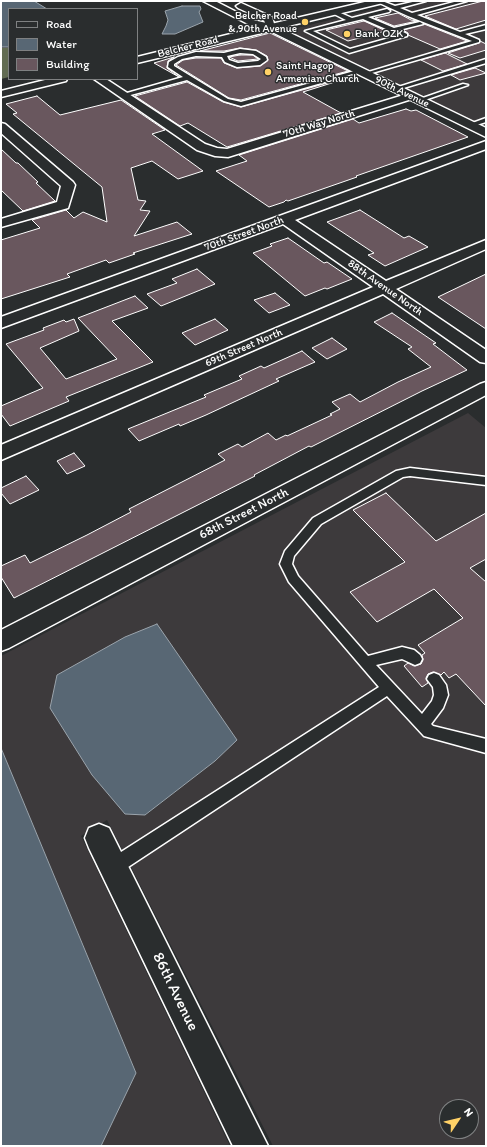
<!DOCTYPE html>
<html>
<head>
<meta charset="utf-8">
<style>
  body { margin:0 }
  #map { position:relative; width:487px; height:1147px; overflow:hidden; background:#2a2d2e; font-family:Itim,sans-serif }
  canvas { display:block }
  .frame { position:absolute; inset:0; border:2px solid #fff; pointer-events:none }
  .legend { position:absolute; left:8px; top:8px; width:130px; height:72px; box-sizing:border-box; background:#2a2d2e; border:1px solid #7f8182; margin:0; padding:5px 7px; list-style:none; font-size:12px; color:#fff }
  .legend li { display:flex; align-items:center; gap:8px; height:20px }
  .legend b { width:20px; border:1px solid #7f8182 }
  .north { position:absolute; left:439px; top:1099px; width:40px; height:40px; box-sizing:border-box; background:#2a2d2e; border:1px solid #7f8182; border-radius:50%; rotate:55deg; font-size:11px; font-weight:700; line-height:16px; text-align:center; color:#fff }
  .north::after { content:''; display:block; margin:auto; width:14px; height:18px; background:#ffd166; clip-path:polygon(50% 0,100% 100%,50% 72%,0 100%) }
</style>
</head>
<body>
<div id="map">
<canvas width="487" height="1147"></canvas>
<div class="frame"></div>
<ul class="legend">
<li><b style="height:5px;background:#2a2d2e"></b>Road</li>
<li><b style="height:11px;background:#586774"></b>Water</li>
<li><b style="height:11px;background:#69575e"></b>Building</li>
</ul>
<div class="north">N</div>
</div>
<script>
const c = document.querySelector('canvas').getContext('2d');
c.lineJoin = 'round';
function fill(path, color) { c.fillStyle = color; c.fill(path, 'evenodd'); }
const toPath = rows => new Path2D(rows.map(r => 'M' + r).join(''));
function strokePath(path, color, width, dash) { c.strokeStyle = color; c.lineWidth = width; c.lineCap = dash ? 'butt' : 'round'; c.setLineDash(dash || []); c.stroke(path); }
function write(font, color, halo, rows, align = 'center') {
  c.font = font + ' Itim,sans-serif'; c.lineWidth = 3; c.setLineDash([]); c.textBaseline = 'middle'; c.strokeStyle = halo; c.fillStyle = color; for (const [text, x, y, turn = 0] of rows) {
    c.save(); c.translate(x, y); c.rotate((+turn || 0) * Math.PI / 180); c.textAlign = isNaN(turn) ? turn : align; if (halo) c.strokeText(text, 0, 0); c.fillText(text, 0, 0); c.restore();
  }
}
const built = toPath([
  [407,1,486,1,486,129,285,31],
  [468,413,486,428,486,1146,273,1146,107,820,81,836,230,1146,101,1146,136,1072,1,748,1,656],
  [156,624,236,740,215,761,146,815],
  [447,1107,471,1107,471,1131,447,1131]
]);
const green = toPath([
  [1,48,9,48,9,77,1,79]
]);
const water = toPath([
  [1,1,34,1,47,9,9,9,9,47,1,47,1,1],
  [182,6,200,6,201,9,199,12,203,22,175,34,162,34,166,26,168,20,165,11,182,6],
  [157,624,237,740,215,761,145,815,125,814,92,775,50,708,57,675,125,637,157,624],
  [1,748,136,1073,101,1146,1,1146,1,748]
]);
const building = toPath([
  [483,1,486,1,486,20,456,29,425,16,483,1],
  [398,13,411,20,417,21,394,26,375,18,398,13],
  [364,21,386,31,348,41,326,30,364,21],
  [424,24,467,41,440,49,408,35,408,33,403,30,424,24],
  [270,33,348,71,241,100,229,98,176,65,183,60,196,58,221,58,224,63,237,68,260,66,268,60,267,56,256,50,240,48,224,51,200,51,270,33],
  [480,41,486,44,486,50,460,58,448,53,479,43,480,41],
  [445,53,467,64,443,71,421,60,445,53],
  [240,55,253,55,258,59,238,61,229,57,240,55],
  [174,57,168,61,167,68,179,77,154,63,174,57],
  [475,68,486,73,460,80,451,75,475,68],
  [356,75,357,75,303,92,341,113,227,147,188,123,180,126,135,96,187,82,223,102,241,107,356,75],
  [37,96,60,115,121,100,165,130,152,134,203,171,178,179,152,161,131,168,138,200,146,201,140,210,150,211,134,236,177,222,192,234,133,253,135,254,109,263,106,260,67,274,70,277,1,299,1,240,40,228,32,220,66,210,74,218,83,212,107,222,102,187,13,114,17,113,6,104,37,96],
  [406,109,411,111,416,110,468,137,356,176,357,177,288,201,286,200,284,202,269,207,216,171,247,161,239,155,353,119,359,123,406,109],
  [1,149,16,163,18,163,38,182,36,183,55,201,23,211,1,190,1,149],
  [360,210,404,238,409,236,428,247,385,266,368,255,374,253,327,222,360,210],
  [288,238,324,263,327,262,352,279,327,289,325,288,305,296,253,253,272,246,270,244,288,238],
  [197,269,215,284,161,306,147,294,177,283,172,279,197,269],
  [486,274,486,329,438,297,486,274],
  [275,293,290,305,269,313,254,300,275,293],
  [135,296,148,308,112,321,153,362,66,397,69,401,10,426,1,414,1,406,43,388,6,344,44,330,43,328,64,320,66,322,74,319,79,331,40,348,66,379,117,359,78,318,135,296],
  [392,313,436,343,433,344,467,370,422,391,311,447,309,446,254,475,255,476,14,598,1,577,1,566,25,555,30,563,87,535,131,512,129,509,225,460,218,454,238,444,242,447,268,433,276,440,286,435,287,436,332,415,330,414,340,409,332,402,350,394,360,402,398,382,431,367,408,349,412,347,374,322,392,313],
  [215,319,228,330,195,345,182,333,215,319],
  [332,338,347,349,327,359,312,348,332,338],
  [302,351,315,362,276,379,279,381,206,415,180,426,179,424,139,441,128,429,206,397,204,395,242,379,239,376,261,366,264,368,302,351],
  [74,453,85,466,67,474,57,461,74,453],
  [26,476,39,490,10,504,1,493,1,488,26,476],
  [386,493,436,541,486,513,486,559,470,568,486,582,486,706,456,674,449,678,444,672,441,675,433,672,428,674,426,678,428,683,422,687,404,666,408,663,414,666,421,664,423,660,422,655,425,653,418,645,463,618,434,589,377,622,350,592,405,562,353,510,386,493]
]);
const lane = toPath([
  [375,1,382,1,395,6,417,1,426,1,400,8,412,13,458,1,467,1,417,15,460,32,486,25,486,29,465,34,479,40,479,42,365,75,365,73,472,41,408,16,375,1],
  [387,9,390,11,389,12,368,17,394,28,420,22,423,24,399,30,407,34,407,36,349,53,305,31,346,20,332,13,332,11,336,11,352,18,387,9],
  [363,19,400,35,350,49,313,31,363,19],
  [240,49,256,51,266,57,267,60,260,65,237,67,225,62,222,57,196,56,182,59,174,64,174,66,228,99,241,102,358,70,363,71,241,106,224,101,187,80,123,97,120,95,183,77,168,67,169,62,178,57,196,52,224,53,240,49],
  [240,53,253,54,261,59,258,61,238,63,229,60,227,56,240,53],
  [486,59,486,63,397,90,392,89,486,59],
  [463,84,468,85,422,101,417,100,463,84],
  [486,118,486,122,470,127,467,125,486,118],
  [410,468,486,477,486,485,410,476,403,477,321,524,294,556,292,564,298,576,368,656,402,647,414,650,420,655,422,659,420,663,415,665,402,659,376,665,422,714,432,701,434,695,433,687,427,679,429,675,434,673,439,675,446,685,448,695,443,708,431,724,433,726,486,739,486,753,424,736,387,696,119,873,113,875,107,873,105,867,107,861,379,687,289,582,280,564,285,551,313,518,396,471,410,468]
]);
const street = toPath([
  [203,1,215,1,258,23,256,25,250,25,203,1],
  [241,3,272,17,275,27,273,29,267,29,264,20,238,8,236,6,241,3],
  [94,79,106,79,205,144,217,148,227,149,407,94,411,93,415,94,417,96,415,98,228,157,215,156,197,150,94,79],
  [1,123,5,124,73,182,75,185,68,208,1,227,1,219,57,202,61,186,1,133,1,123],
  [486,141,486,149,295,220,386,281,486,240,486,249,396,289,486,350,486,363,480,362,383,294,1,460,1,445,373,287,283,224,1,328,1,317,486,141],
  [486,382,486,395,9,648,1,651,1,630,480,384,486,382],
  [99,824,109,828,268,1146,233,1146,89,848,85,838,89,828,99,824]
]);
const secondary = toPath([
  [369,1,385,1,383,3,280,28,486,128,486,137,270,31,137,63,137,57,259,27,250,25,248,23,250,21,253,20,271,24,369,1],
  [49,79,67,79,66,81,1,97,1,91,49,79]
]);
const markers = [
  [305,22,4,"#ffd166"],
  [347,34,4,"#ffd166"],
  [268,72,4,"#ffd166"]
];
const farPoinames = [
  ["Belcher Road",297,16,"right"],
  ["& 90th Avenue",297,29,"right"],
  ["Bank OZK",355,34],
  ["Saint Hagop",276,66],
  ["Armenian Church",276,79]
];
const farStreetnames = [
  ["Belcher Road",188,47,-14],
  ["90th Avenue",402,92,26],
  ["70th Way North",319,124,-17],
  ["70th Street North",244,234,-20],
  ["88th Avenue North",385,288,35],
  ["69th Street North",244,348,-23]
];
const streetNames = [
  ["68th Street North",244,514,-27]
];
const nearStreetnames = [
  ["86th Avenue",175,992,64]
];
fill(built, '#3d3a3c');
fill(green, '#626c53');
fill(water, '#586774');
strokePath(water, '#9ba4ac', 1);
fill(building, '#69575e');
strokePath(building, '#fff', 1);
strokePath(lane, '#fff', 3);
strokePath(street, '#fff', 3);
strokePath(secondary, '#fff', 3);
fill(lane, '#2a2d2e');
fill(street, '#2a2d2e');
fill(secondary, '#2a2d2e');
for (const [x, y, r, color] of markers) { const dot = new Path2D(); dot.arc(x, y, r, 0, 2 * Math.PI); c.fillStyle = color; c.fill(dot); strokePath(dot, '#2a2d2e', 1.5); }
write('11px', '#fff', '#2a2d2e', farPoinames, 'left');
write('11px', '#fff', '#2a2d2e', farStreetnames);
write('13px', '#fff', '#2a2d2e', streetNames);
write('16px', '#fff', '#2a2d2e', nearStreetnames);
</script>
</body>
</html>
